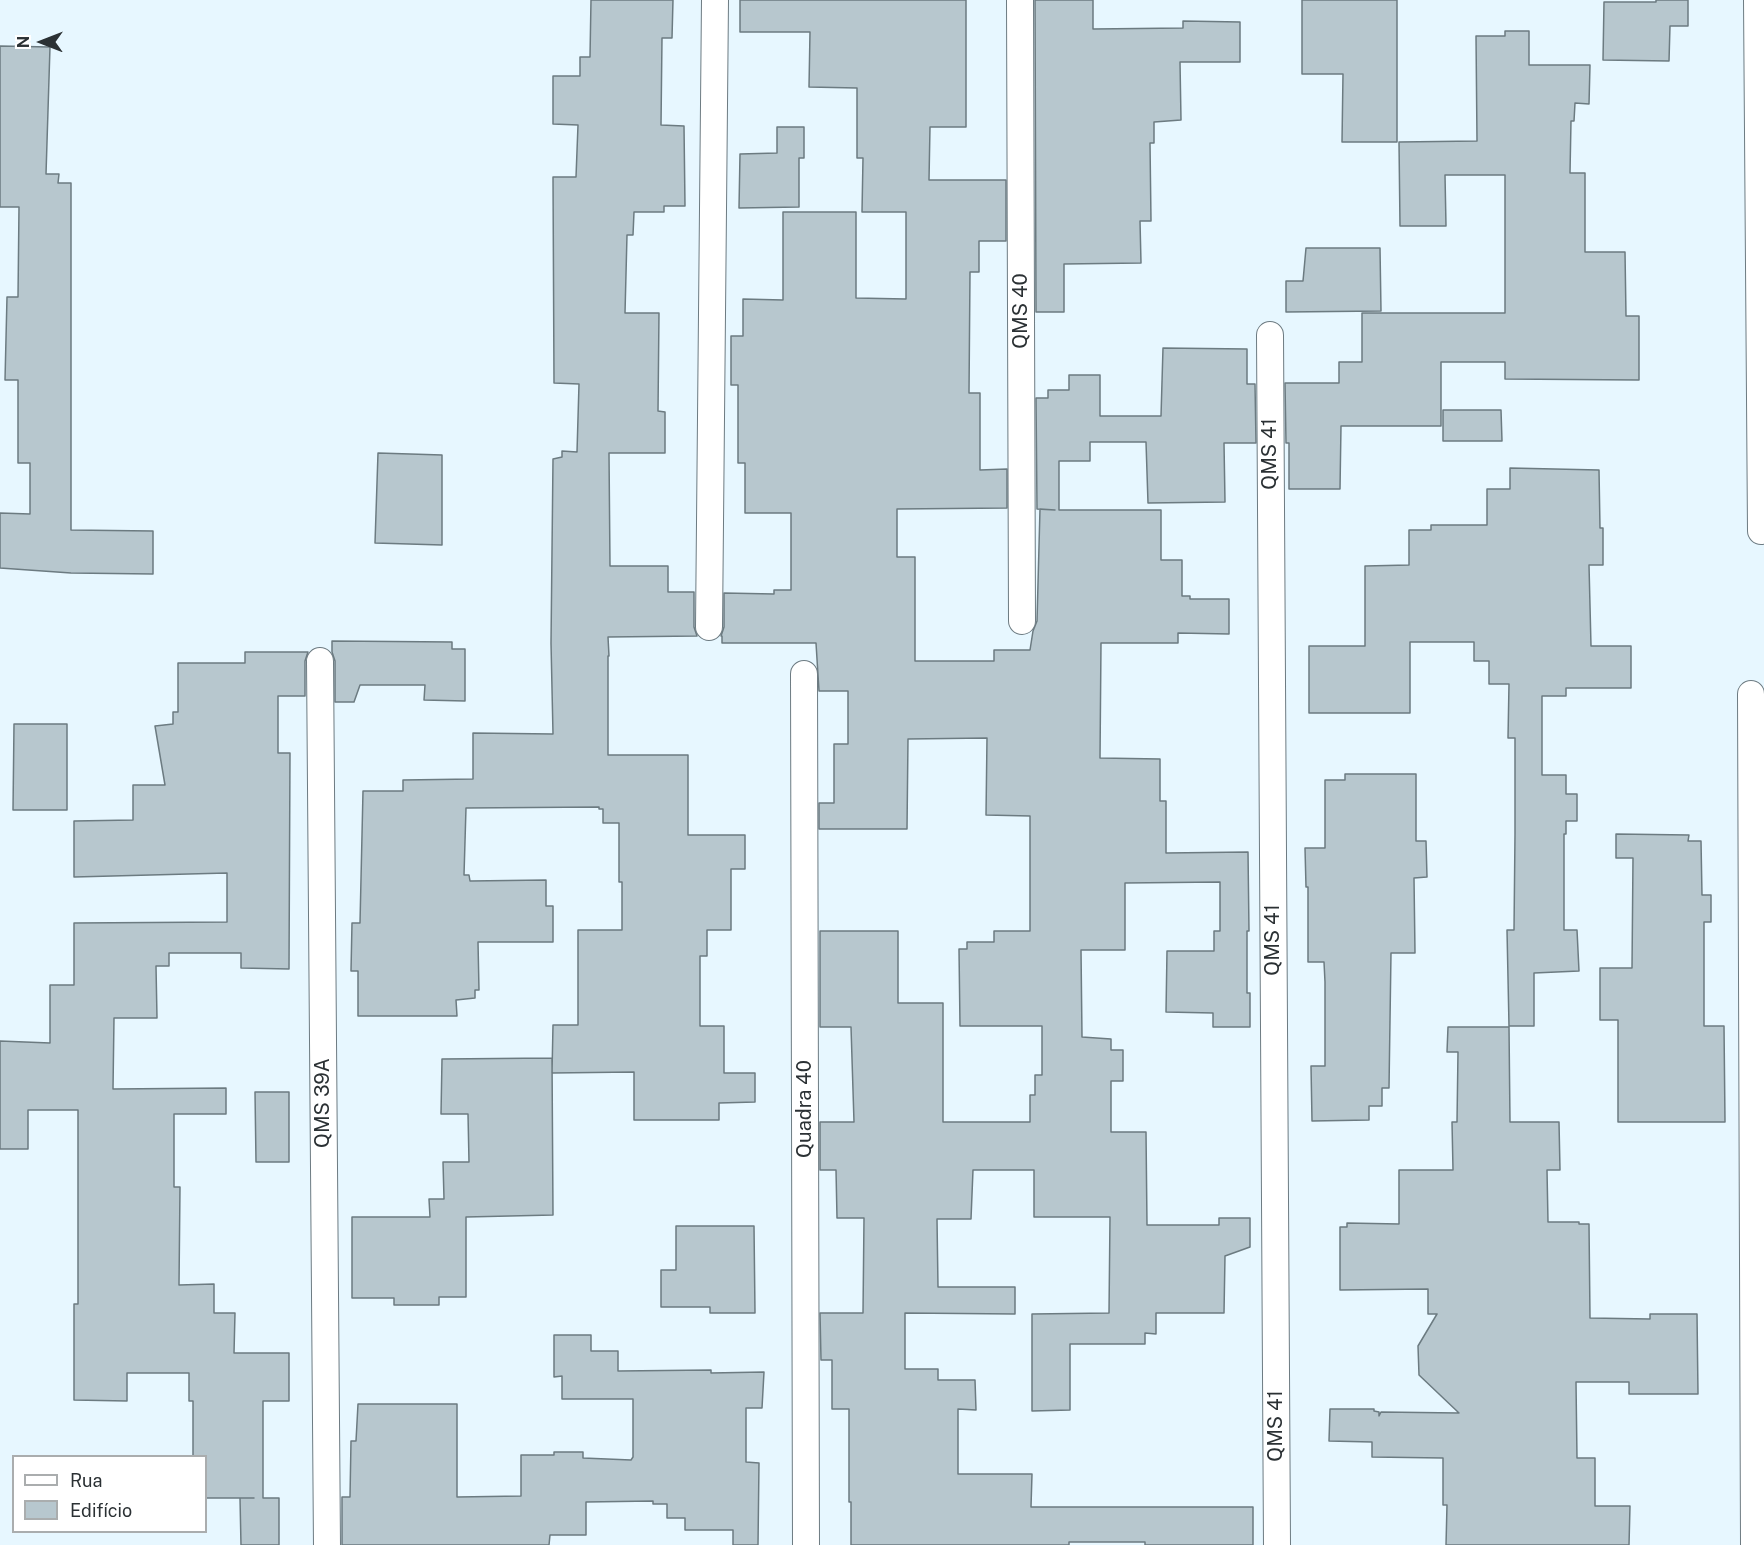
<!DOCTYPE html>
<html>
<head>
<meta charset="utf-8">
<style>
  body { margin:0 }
  #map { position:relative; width:1764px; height:1545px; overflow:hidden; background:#e7f7ff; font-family:"Public Sans",sans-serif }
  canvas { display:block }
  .legend { position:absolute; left:12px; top:1455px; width:195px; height:78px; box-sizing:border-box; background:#fff; border:2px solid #aaadae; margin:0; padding:8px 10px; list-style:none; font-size:18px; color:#2b3134 }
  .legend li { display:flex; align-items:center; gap:12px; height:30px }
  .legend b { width:30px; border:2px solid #aaadae }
  .north { position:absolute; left:12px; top:12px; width:60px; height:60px; -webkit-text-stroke:4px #fff; paint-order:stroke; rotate:270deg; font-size:16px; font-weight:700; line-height:24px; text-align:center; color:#2b3134 }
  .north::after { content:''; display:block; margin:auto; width:21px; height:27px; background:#2b3134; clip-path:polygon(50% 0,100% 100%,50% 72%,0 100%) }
</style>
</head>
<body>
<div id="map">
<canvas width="1764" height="1545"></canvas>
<ul class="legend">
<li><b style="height:8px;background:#fff"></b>Rua</li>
<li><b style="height:16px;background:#b7c7ce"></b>Edifício</li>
</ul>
<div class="north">N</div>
</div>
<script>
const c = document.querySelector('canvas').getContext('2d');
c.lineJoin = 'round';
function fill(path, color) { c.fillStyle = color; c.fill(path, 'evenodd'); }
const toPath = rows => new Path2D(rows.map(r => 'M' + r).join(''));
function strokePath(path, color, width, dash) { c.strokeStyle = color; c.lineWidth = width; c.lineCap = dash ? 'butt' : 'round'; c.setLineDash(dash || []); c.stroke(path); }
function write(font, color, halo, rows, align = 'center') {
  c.font = font + ' "Public Sans",sans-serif'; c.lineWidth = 5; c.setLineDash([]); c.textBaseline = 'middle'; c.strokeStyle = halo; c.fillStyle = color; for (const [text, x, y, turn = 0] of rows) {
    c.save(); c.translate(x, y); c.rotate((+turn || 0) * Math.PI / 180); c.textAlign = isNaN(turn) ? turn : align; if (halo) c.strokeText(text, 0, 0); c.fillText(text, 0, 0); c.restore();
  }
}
const building = toPath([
  [591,0,673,0,672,38,662,38,661,125,684,126,685,206,664,206,664,212,634,212,633,235,627,235,625,313,659,313,658,411,665,412,665,453,609,453,610,566,668,566,668,592,694,592,694,627,697,636,608,637,609,656,608,656,608,755,688,755,688,835,745,835,745,869,731,869,731,930,707,930,707,956,700,956,700,1026,724,1026,724,1073,755,1073,755,1102,719,1103,719,1120,634,1120,634,1072,552,1073,553,1025,578,1025,578,930,622,930,622,882,619,882,619,823,603,823,603,809,599,809,599,807,466,808,464,875,469,875,470,881,546,880,546,906,553,906,553,942,478,942,479,990,475,990,475,998,456,1000,457,1016,358,1016,358,971,351,971,352,923,360,923,363,791,403,791,403,780,473,779,473,733,553,734,551,643,553,459,562,457,562,451,577,452,579,384,554,383,553,177,576,177,578,125,553,124,553,76,580,76,580,57,590,57,591,0],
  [740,0,966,0,966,127,930,127,929,180,1006,180,1006,241,979,241,979,272,970,272,969,393,980,393,980,470,1007,469,1007,508,897,509,897,557,915,557,915,661,994,661,994,650,1030,650,1033,631,1037,621,1040,509,1055,510,1037,509,1036,398,1048,398,1048,390,1069,390,1069,375,1100,375,1100,416,1161,416,1163,348,1247,349,1247,384,1255,384,1256,443,1224,443,1225,502,1148,503,1146,442,1090,442,1090,461,1059,461,1059,510,1161,510,1161,560,1182,560,1182,596,1190,596,1190,599,1229,599,1229,634,1178,633,1178,643,1101,643,1100,758,1160,759,1160,801,1166,801,1166,853,1248,852,1249,931,1247,931,1247,993,1250,993,1250,1027,1213,1027,1213,1013,1166,1012,1167,951,1214,951,1214,931,1220,931,1220,882,1125,883,1125,950,1081,950,1082,1037,1111,1039,1111,1050,1123,1050,1123,1081,1111,1081,1111,1132,1146,1132,1147,1225,1219,1225,1219,1218,1250,1218,1250,1247,1225,1256,1224,1313,1156,1313,1156,1334,1145,1333,1145,1344,1070,1344,1070,1410,1032,1411,1032,1314,1109,1313,1110,1217,1034,1217,1034,1170,973,1170,971,1219,937,1219,938,1287,1015,1287,1015,1314,905,1313,905,1369,938,1369,938,1380,975,1380,976,1410,958,1409,958,1474,1032,1474,1031,1507,1253,1507,1253,1545,1145,1545,1145,1542,1069,1542,1069,1545,851,1545,851,1502,849,1502,849,1409,832,1409,832,1360,821,1360,820,1313,863,1313,864,1218,837,1218,836,1170,820,1170,820,1122,854,1122,851,1027,820,1027,820,931,898,931,898,1003,943,1003,943,1122,1030,1122,1030,1095,1035,1095,1035,1075,1042,1075,1042,1026,960,1026,959,949,967,949,967,942,994,942,994,931,1030,931,1030,816,986,815,987,738,908,739,907,829,819,829,819,803,834,803,834,744,848,744,848,691,819,691,816,643,722,643,722,636,721,636,724,627,724,593,774,594,774,590,791,590,791,513,745,513,745,463,738,463,738,385,731,385,731,336,743,336,743,299,783,300,783,212,856,212,856,298,906,299,906,212,862,212,863,158,857,158,857,88,809,87,810,32,740,32,740,0],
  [1035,0,1093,0,1093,29,1183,28,1183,21,1240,22,1240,62,1180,62,1181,120,1154,122,1154,143,1150,143,1151,221,1140,221,1141,263,1064,264,1064,312,1036,312,1035,0],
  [1302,0,1397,0,1397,142,1342,142,1343,74,1302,74,1302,0],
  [1656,0,1688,0,1688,26,1670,26,1669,61,1603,60,1604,2,1656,2,1656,0],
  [1505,31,1529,31,1529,65,1590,65,1589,104,1575,103,1574,121,1571,121,1570,173,1585,173,1585,252,1625,252,1626,316,1639,316,1639,380,1505,379,1505,362,1441,362,1441,426,1341,426,1340,489,1289,489,1289,443,1286,443,1285,383,1339,383,1339,362,1362,362,1362,313,1505,313,1505,175,1445,175,1446,226,1400,226,1399,142,1477,141,1476,36,1505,36,1505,31],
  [0,46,50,47,46,174,59,174,58,183,71,183,71,530,153,531,153,574,71,573,0,568,0,513,30,514,30,463,18,463,18,380,5,380,7,297,18,297,19,207,0,207,0,46],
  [777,127,804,127,804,158,799,158,799,207,739,208,740,154,777,153,777,127],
  [1306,248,1380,248,1381,311,1286,312,1286,281,1303,281,1306,248],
  [1443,410,1501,410,1502,441,1443,441,1443,410],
  [378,453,442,455,442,545,375,543,378,453],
  [1510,468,1599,470,1600,528,1603,528,1603,565,1589,565,1591,646,1631,646,1631,688,1566,688,1566,696,1542,696,1542,775,1566,775,1566,794,1577,794,1577,821,1566,821,1566,834,1564,834,1564,930,1577,930,1579,971,1534,973,1534,1026,1509,1026,1507,930,1514,930,1515,834,1515,738,1508,738,1509,684,1489,684,1489,661,1474,661,1474,642,1410,642,1410,713,1309,713,1309,646,1365,646,1365,566,1409,565,1409,530,1431,530,1431,525,1487,525,1487,489,1510,489,1510,468],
  [332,641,452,642,452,649,465,649,465,701,424,700,425,685,360,685,354,702,335,702,335,661,332,652,332,641],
  [245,652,308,652,305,661,305,696,278,696,278,753,290,753,289,969,241,968,241,953,169,953,169,966,156,966,157,1018,114,1018,113,1089,226,1088,226,1114,174,1114,174,1187,180,1187,179,1285,214,1284,214,1313,235,1313,234,1353,289,1353,289,1401,263,1401,263,1498,279,1498,279,1545,241,1545,240,1498,254,1498,206,1498,206,1456,193,1456,193,1401,189,1401,189,1373,127,1373,127,1401,74,1400,74,1304,78,1304,78,1110,28,1110,28,1149,0,1149,0,1041,50,1043,50,985,74,985,74,923,227,922,227,873,74,877,74,821,133,820,133,785,165,785,155,726,173,724,173,712,178,712,178,663,245,663,245,652],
  [14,724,67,724,67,810,13,810,14,724],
  [1345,774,1416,774,1416,841,1426,841,1427,877,1414,878,1415,953,1391,953,1389,1088,1382,1088,1382,1106,1369,1106,1369,1120,1312,1121,1311,1066,1325,1066,1325,982,1324,962,1308,962,1308,887,1306,887,1305,848,1325,848,1325,780,1345,780,1345,774],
  [1616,834,1689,835,1688,841,1701,841,1702,895,1711,895,1711,922,1704,922,1704,1026,1724,1026,1725,1122,1618,1122,1618,1020,1600,1020,1600,968,1632,968,1633,858,1616,858,1616,834],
  [1448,1027,1509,1027,1510,1122,1559,1122,1560,1170,1547,1170,1548,1222,1579,1222,1579,1224,1589,1224,1590,1318,1650,1319,1650,1314,1697,1314,1698,1394,1629,1394,1629,1382,1576,1382,1577,1458,1595,1458,1595,1506,1630,1506,1629,1545,1446,1545,1447,1505,1443,1505,1443,1458,1372,1457,1372,1442,1329,1441,1330,1409,1374,1409,1374,1411,1379,1412,1379,1416,1381,1412,1459,1413,1419,1375,1418,1346,1437,1314,1428,1314,1428,1289,1340,1290,1340,1227,1347,1227,1347,1223,1399,1224,1399,1170,1453,1170,1452,1122,1457,1122,1458,1052,1447,1052,1448,1027],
  [552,1058,553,1215,466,1217,466,1297,439,1297,439,1305,394,1305,394,1298,352,1298,352,1217,430,1217,429,1199,444,1199,443,1162,469,1162,468,1114,441,1114,442,1059,552,1058],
  [255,1092,289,1092,289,1162,256,1162,255,1092],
  [676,1226,754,1226,755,1313,710,1313,710,1307,661,1307,661,1270,676,1270,676,1226],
  [554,1335,591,1335,591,1351,618,1351,618,1371,711,1370,711,1373,764,1372,762,1408,746,1408,746,1462,759,1463,758,1545,733,1545,733,1530,685,1530,685,1518,667,1518,667,1504,653,1504,653,1501,586,1502,586,1535,550,1535,549,1545,342,1545,342,1497,350,1497,351,1441,356,1441,358,1404,457,1404,457,1497,521,1496,521,1455,554,1455,554,1452,583,1452,583,1458,631,1460,633,1457,633,1399,562,1399,562,1376,554,1377,554,1335]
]);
const minor = toPath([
  [1020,0,1022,621],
  [1757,0,1761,531],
  [1270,335,1277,1545],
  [709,627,715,0],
  [320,661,327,1545],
  [804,674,806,1545],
  [1751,694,1754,1545]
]);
const streetNames = [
  ["QMS 40",1021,311,-90],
  ["QMS 41",1270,454,-90],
  ["QMS 41",1273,940,-90],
  ["QMS 39A",323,1103,-90],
  ["Quadra 40",805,1109,-90],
  ["QMS 41",1276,1426,-90]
];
fill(building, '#b7c7ce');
strokePath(building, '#6c7b81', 1.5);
strokePath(minor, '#6d7b82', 28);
strokePath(minor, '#fff', 26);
write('20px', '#2b3134', '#fff', streetNames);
</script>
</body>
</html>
